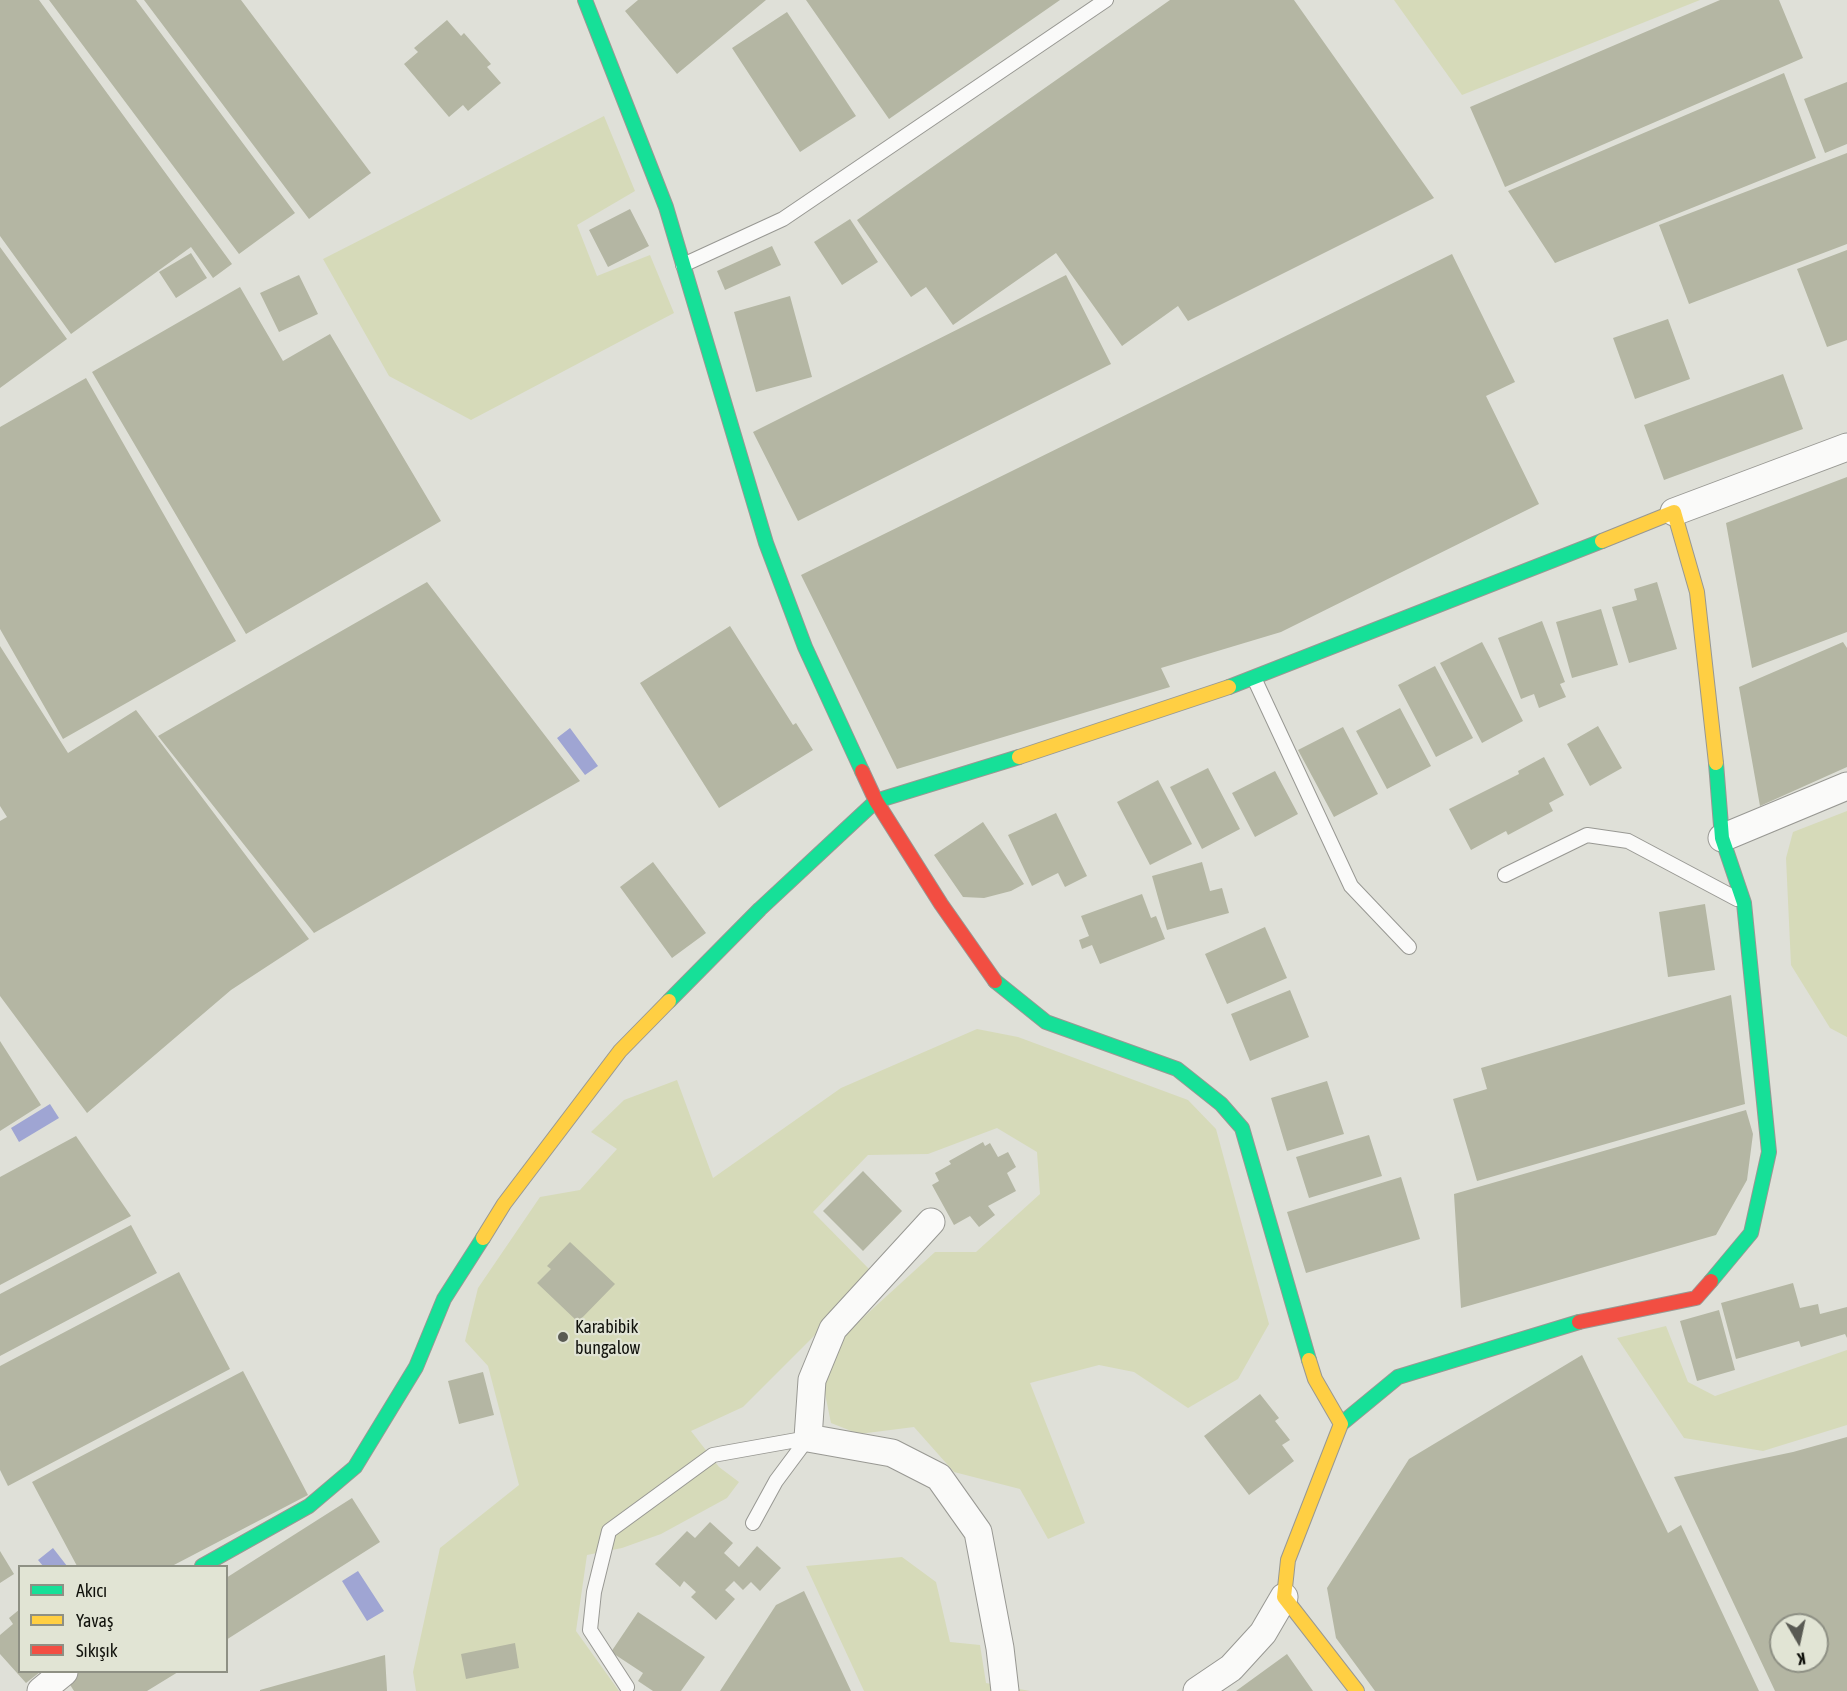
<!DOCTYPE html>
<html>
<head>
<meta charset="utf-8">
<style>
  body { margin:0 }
  #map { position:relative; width:1847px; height:1691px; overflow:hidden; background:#dfe0d8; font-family:"Asap Condensed",sans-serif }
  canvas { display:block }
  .legend { position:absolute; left:18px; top:1565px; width:210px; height:108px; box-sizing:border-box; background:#e1e4d4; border:2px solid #8e9084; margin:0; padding:8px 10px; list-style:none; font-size:18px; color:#11120c }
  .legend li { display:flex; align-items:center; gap:12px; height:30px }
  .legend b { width:30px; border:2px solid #8e9084 }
  .north { position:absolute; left:1769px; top:1613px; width:60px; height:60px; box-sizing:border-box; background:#e1e4d4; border:2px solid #8e9084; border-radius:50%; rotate:171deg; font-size:16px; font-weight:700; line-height:24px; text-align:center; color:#11120c }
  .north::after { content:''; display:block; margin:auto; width:21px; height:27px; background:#595a53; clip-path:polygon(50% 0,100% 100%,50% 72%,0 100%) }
</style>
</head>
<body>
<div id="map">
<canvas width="1847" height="1691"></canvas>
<ul class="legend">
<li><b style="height:8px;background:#16e098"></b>Akıcı</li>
<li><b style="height:8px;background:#ffcf43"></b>Yavaş</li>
<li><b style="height:8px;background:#f24e42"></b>Sıkışık</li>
</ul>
<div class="north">K</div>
</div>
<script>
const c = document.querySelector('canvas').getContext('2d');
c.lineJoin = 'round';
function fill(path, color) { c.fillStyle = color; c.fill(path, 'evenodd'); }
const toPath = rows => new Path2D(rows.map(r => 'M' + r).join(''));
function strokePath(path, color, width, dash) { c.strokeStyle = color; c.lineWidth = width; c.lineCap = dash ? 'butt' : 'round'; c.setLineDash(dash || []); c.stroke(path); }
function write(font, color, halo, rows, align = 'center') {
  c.font = font + ' "Asap Condensed",sans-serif'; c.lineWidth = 4.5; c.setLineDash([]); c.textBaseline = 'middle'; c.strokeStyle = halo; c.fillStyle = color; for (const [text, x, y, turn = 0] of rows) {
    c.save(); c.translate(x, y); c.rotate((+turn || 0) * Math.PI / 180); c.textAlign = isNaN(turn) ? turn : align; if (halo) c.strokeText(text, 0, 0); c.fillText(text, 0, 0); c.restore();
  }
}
const green = toPath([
  [1394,0,1700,0,1462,95],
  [604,116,635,191,577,225,597,276,650,255,674,313,471,420,389,376,323,259],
  [1847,811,1847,1037,1830,1028,1791,965,1786,858,1793,832],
  [977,1029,1018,1037,1188,1100,1216,1129,1269,1324,1238,1379,1188,1408,1134,1372,1099,1365,1030,1383,1085,1523,1048,1539,1020,1489,954,1472,914,1427,859,1434,831,1423,823,1384,844,1335,935,1252,976,1252,1040,1194,1037,1152,997,1128,928,1154,868,1155,813,1212,871,1271,813,1337,743,1407,691,1431,719,1467,739,1482,727,1498,661,1534,622,1548,587,1555,576,1631,619,1691,416,1691,413,1672,440,1548,519,1485,488,1366,465,1341,478,1288,540,1197,580,1190,617,1149,591,1132,624,1100,677,1080,713,1178,841,1088],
  [1666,1326,1688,1382,1715,1396,1847,1350,1847,1425,1763,1451,1684,1438,1617,1338],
  [902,1557,936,1582,950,1642,980,1645,986,1683,1030,1691,864,1691,806,1566]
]);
const water = toPath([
  [570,728,598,766,585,775,557,738],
  [50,1104,59,1118,19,1142,11,1128],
  [53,1548,67,1566,43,1566,38,1560],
  [358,1571,384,1611,367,1621,342,1581]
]);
const building = toPath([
  [0,0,39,0,232,264,213,278,191,247,71,334,0,236],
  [49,0,136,0,295,213,239,254],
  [144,0,241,0,371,173,309,219],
  [638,0,766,0,677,74,625,11],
  [806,0,1060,0,889,119],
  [1170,0,1294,0,1434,198,1188,321,1178,306,1122,346,1056,253,953,325,926,287,911,297,857,220],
  [1720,0,1779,0,1803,58,1505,187,1470,107],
  [787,12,856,116,800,152,732,48],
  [447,20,461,36,464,33,491,64,487,67,501,83,468,111,463,105,449,117,404,64,418,52,414,48],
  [1784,73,1816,158,1555,263,1508,191],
  [1847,82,1847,144,1825,153,1804,99],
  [1847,153,1847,244,1689,304,1659,225],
  [630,209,649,246,608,267,589,230],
  [850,219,878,262,842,285,814,242],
  [772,246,781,265,725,290,717,271],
  [0,247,67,339,0,388],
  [1847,250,1847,340,1827,347,1797,269],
  [191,253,207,278,176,298,159,272],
  [1452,254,1515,382,1486,396,1539,504,1281,632,1161,668,1170,687,897,769,801,575],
  [299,275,318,314,279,332,260,293],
  [1066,275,1111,364,798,521,753,432],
  [240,287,283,361,330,334,441,521,246,634,92,372],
  [790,296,812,377,756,392,734,312],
  [1668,319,1690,379,1635,399,1613,338],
  [1783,374,1803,429,1664,480,1644,425],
  [86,378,236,641,63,739,0,629,0,427],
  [1847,477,1847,632,1752,668,1726,523],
  [427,582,580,781,314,933,158,736],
  [1657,582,1677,649,1629,663,1612,607,1637,600,1634,589],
  [1601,609,1618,665,1572,678,1556,622],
  [1542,621,1565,682,1560,684,1566,697,1539,708,1534,694,1521,699,1498,638],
  [730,626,793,725,796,723,813,750,719,808,640,683],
  [1482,642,1523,721,1482,743,1440,663],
  [1843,642,1847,648,1847,767,1760,806,1739,687],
  [0,646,68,753,136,710,309,939,231,990,87,1113,0,996,0,821,7,817,0,806],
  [1435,666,1473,738,1436,757,1398,685],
  [1400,708,1431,766,1387,789,1356,731],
  [1598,726,1622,768,1590,786,1567,744],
  [1343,727,1378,794,1334,817,1298,750],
  [1544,757,1564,795,1549,803,1553,811,1508,835,1506,831,1471,850,1449,809,1519,774,1518,771],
  [1208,768,1240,829,1202,849,1170,787],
  [1275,771,1298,814,1255,837,1232,793],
  [1158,780,1192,844,1150,865,1117,802],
  [1056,813,1087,876,1065,887,1058,873,1032,886,1008,835],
  [983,822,1024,884,1011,891,984,898,963,897,934,855],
  [653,862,706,933,672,958,620,887],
  [1202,862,1210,891,1222,888,1229,913,1167,930,1152,876],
  [1142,894,1151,918,1156,916,1165,939,1100,964,1092,945,1082,949,1079,940,1089,936,1081,916],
  [1705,904,1715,970,1668,977,1659,912],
  [1265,927,1287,978,1227,1004,1205,954],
  [1290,990,1309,1037,1250,1061,1231,1014],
  [1731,995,1745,1104,1477,1181,1453,1099,1487,1089,1481,1068],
  [0,1041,41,1105,0,1131],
  [1327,1081,1344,1134,1287,1151,1271,1098],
  [1746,1110,1753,1134,1747,1180,1716,1235,1461,1308,1454,1194],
  [1369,1135,1382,1176,1309,1198,1296,1157],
  [76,1136,131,1216,0,1285,0,1177],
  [983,1142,985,1146,990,1143,998,1157,1008,1152,1016,1167,1007,1173,1016,1191,988,1206,995,1215,979,1227,970,1216,954,1225,932,1185,939,1181,935,1173,951,1164,949,1161],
  [863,1171,902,1211,863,1251,823,1211],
  [1401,1177,1420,1239,1306,1273,1287,1212],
  [131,1225,157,1273,0,1356,0,1294],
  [570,1242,615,1284,578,1322,537,1283,551,1269,547,1266],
  [179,1272,230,1369,8,1486,0,1470,0,1366],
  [1793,1283,1800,1308,1818,1304,1820,1314,1847,1307,1847,1338,1845,1334,1801,1347,1799,1341,1736,1359,1721,1303],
  [1719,1310,1735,1370,1697,1381,1680,1321],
  [1582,1355,1668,1533,1681,1525,1759,1691,1375,1691,1336,1638,1327,1588,1409,1459],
  [243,1371,308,1495,172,1566,77,1566,32,1482],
  [483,1372,494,1415,459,1424,448,1381],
  [1260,1394,1279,1418,1275,1421,1290,1440,1282,1445,1294,1461,1249,1495,1204,1436],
  [1847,1437,1847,1691,1775,1691,1674,1477,1793,1452],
  [1781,1625,1817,1625,1817,1661,1781,1661],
  [352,1498,380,1542,226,1640,226,1578],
  [710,1522,733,1543,724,1553,739,1567,757,1546,781,1568,760,1591,751,1582,743,1590,734,1581,725,1590,735,1599,716,1620,691,1597,696,1592,684,1581,680,1587,655,1564,687,1531,695,1538],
  [0,1551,14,1574,0,1583],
  [804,1591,851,1691,720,1691,776,1605],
  [20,1609,20,1672,40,1672,26,1683,0,1654,0,1635,13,1624,9,1618],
  [638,1612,705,1657,681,1691,653,1691,638,1681,643,1673,611,1652],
  [515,1643,519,1668,466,1679,461,1654],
  [1287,1654,1313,1691,1236,1691],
  [385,1655,387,1691,260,1691,260,1690],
  [80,1672,178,1672,147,1691,74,1691,67,1680]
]);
const lane = toPath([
  [683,265,783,219,1106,0],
  [1254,678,1351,886,1409,947],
  [1505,875,1587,835,1628,841,1737,899],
  [753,1523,776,1481,808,1438],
  [627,1687,590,1630,594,1592,609,1531,713,1455,808,1438]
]);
const street = toPath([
  [1674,512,1847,447],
  [1722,838,1847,786],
  [931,1222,833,1329,812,1380,808,1438,892,1453,939,1477,978,1532,1000,1648,1005,1691],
  [41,1691,64,1672],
  [1197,1691,1231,1668,1263,1633,1284,1597]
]);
const fast = toPath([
  [585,0,666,207,766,543,805,647,862,771],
  [1229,687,1602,541],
  [995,981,1046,1022,1177,1069,1221,1104,1242,1128,1309,1360],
  [669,1001,760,909,876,801,1019,757],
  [1711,1281,1751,1233,1769,1152,1744,903,1722,838,1716,763],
  [1341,1424,1398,1377,1579,1322],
  [202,1566,309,1506,355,1467,416,1367,444,1299,483,1238]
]);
const slow = toPath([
  [1602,541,1674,512,1697,592,1716,763],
  [1019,757,1229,687],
  [483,1238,504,1204,620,1051,669,1001],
  [1309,1360,1315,1379,1341,1424,1288,1560,1284,1597,1357,1691]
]);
const jam = toPath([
  [862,771,876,801,941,904,995,981],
  [1579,1322,1696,1298,1711,1281]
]);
const markers = [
  [563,1337,6,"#595a53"]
];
const poiNames = [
  ["Karabibik",575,1327],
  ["bungalow",575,1348]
];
fill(green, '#d6dab9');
fill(water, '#9fa5d3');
fill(building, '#b4b6a3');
strokePath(lane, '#989893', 16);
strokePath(street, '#989893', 29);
strokePath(fast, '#989893', 16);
strokePath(slow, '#989893', 16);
strokePath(jam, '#989893', 16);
strokePath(lane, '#fafaf9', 14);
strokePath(street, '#fafaf9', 27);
strokePath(fast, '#16e098', 14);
strokePath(slow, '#ffcf43', 14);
strokePath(jam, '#f24e42', 14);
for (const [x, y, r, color] of markers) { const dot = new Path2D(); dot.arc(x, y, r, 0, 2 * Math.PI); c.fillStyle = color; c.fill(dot); strokePath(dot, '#e1e4d4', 2); }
write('18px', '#11120c', '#e1e4d4', poiNames, 'left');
</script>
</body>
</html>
